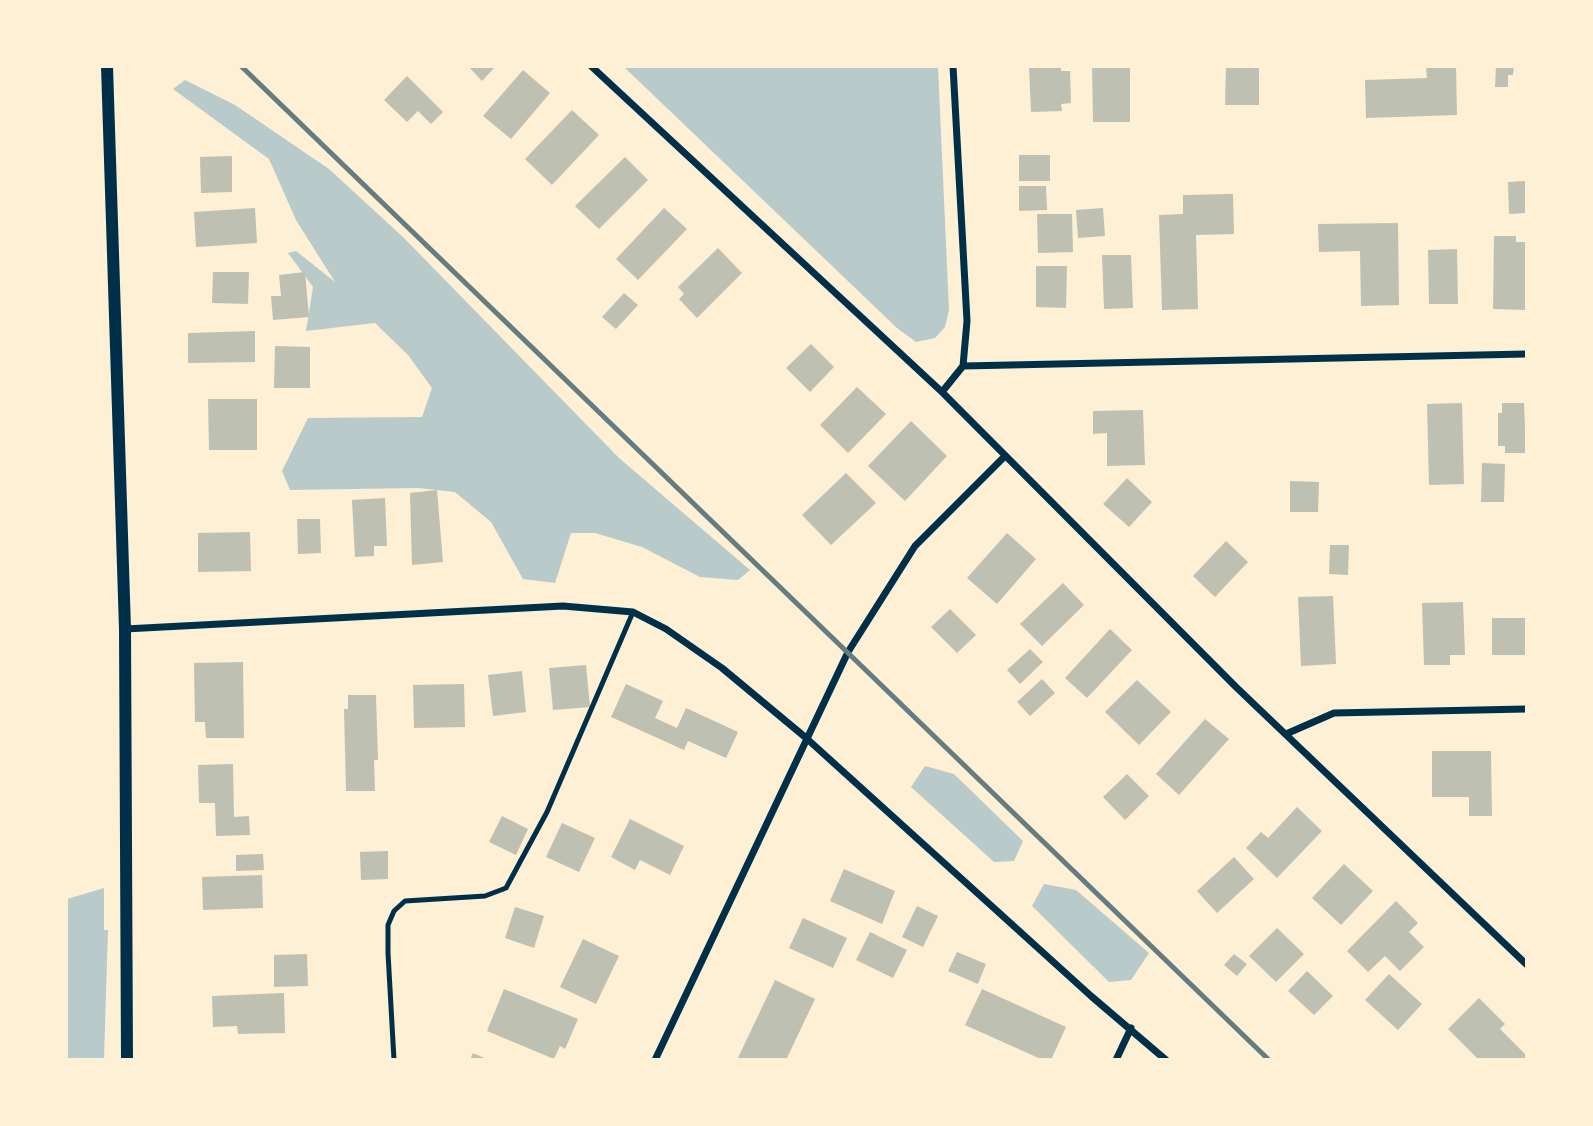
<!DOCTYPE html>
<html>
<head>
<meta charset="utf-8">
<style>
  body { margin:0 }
  #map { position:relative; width:1593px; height:1126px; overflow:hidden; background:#fdf0d5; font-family:"Work Sans",sans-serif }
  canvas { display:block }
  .frame { position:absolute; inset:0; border:68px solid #fdf0d5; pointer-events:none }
</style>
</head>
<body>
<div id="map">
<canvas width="1593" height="1126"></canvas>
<div class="frame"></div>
</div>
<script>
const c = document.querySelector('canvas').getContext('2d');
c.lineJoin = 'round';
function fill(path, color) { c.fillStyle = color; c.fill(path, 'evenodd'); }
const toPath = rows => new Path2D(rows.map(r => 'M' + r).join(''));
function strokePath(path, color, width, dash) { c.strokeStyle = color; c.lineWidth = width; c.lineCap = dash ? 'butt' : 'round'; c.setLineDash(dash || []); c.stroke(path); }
const green = toPath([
  [624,67,938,67,949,310,945,327,935,338,916,342,897,328],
  [185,80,235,105,329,169,403,237,619,458,750,570,738,580,700,577,642,547,595,533,571,533,555,583,523,579,491,522,455,492,418,488,290,490,282,471,308,418,422,417,432,388,408,355,375,323,306,331,313,287,288,253,296,251,335,282,296,220,269,159,173,89],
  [925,766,954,774,1023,841,1014,861,994,862,911,787],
  [1044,884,1076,890,1149,953,1131,980,1109,982,1032,906],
  [104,888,104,930,108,930,104,1059,67,1059,67,899]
]);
const building = toPath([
  [468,66,496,66,482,81],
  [1029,66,1061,66,1061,71,1070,71,1071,103,1061,104,1062,111,1031,112],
  [1092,66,1130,66,1130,122,1093,122],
  [1226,66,1259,66,1259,105,1225,105],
  [1426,66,1456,66,1457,115,1366,118,1365,80,1427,78],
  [1496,66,1514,66,1513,75,1508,75,1508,87,1495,87],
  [523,70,550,93,511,139,483,116],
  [407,76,443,112,431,124,418,111,407,122,384,100],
  [572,110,599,135,552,185,525,159],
  [1019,155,1050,155,1050,181,1019,181],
  [232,156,232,192,201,193,200,157],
  [625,157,648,180,599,229,575,206],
  [1526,181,1526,213,1509,214,1508,182],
  [1019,186,1046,186,1047,210,1019,211],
  [1233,194,1234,234,1196,235,1198,309,1162,310,1159,215,1183,214,1183,195],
  [255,208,257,243,196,247,194,212],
  [664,208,687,229,638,280,616,259],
  [1103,208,1105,236,1078,238,1076,210],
  [1037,214,1072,214,1073,252,1038,253],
  [1398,223,1399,305,1361,306,1360,251,1319,252,1318,224],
  [1494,236,1516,236,1516,242,1526,242,1526,310,1493,309],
  [718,248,742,273,697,318,679,299,684,294,678,287],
  [1457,249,1458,304,1429,304,1428,250],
  [1102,255,1131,255,1133,308,1104,309],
  [1036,266,1067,266,1066,308,1036,307],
  [213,272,249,272,248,304,212,303],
  [305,272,309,317,273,320,271,296,281,296,279,275],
  [624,293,638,305,616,329,602,317],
  [255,331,255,362,188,363,188,333],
  [811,344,834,367,810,392,786,368],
  [275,346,310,347,310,388,274,388],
  [857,387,886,414,848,453,820,425],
  [208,399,257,399,257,450,209,450],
  [1462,403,1464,484,1429,485,1427,404],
  [1502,403,1524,403,1526,453,1505,453,1505,446,1498,446,1498,413,1502,413],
  [1143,410,1145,465,1107,466,1107,433,1093,434,1093,411],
  [911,421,947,456,905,501,868,466],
  [1482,463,1505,464,1504,502,1481,502],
  [846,473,876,503,831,545,802,515],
  [1127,478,1152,502,1129,527,1103,504],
  [1290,481,1319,482,1318,512,1290,512],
  [437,490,443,562,412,565,410,493],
  [385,498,387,546,374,546,374,556,355,557,352,500],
  [297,519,320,519,321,553,298,554],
  [250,532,251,571,198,572,198,533],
  [1007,533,1036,559,997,604,967,578],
  [1226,541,1248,562,1215,597,1193,576],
  [1330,545,1349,545,1348,575,1329,574],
  [1063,583,1084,605,1042,646,1020,624],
  [1333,596,1336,664,1301,666,1298,597],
  [1463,602,1465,655,1450,655,1450,665,1424,665,1422,603],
  [950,609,976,635,957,653,931,627],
  [1492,618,1526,618,1526,655,1492,655],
  [1110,629,1132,650,1087,698,1065,678],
  [1030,649,1043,662,1020,684,1007,670],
  [243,662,244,738,206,738,205,722,195,722,194,663],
  [586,665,590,707,553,710,549,668],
  [522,671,526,712,493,716,488,675],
  [1042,679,1055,693,1030,716,1017,702],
  [1137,680,1171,712,1139,745,1105,712],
  [464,684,465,727,414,728,413,685],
  [626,684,663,701,655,718,677,728,686,708,738,732,726,758,688,741,684,750,611,717],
  [348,695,376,695,378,760,374,760,375,791,346,791,344,709,348,709],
  [1205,719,1229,739,1179,795,1156,774],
  [1432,751,1491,751,1492,816,1469,816,1469,797,1432,797],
  [233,764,234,817,249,816,250,835,216,836,215,803,199,803,198,765],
  [1127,774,1149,796,1125,820,1103,797],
  [1297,807,1322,831,1277,878,1246,848,1261,832,1268,838],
  [502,816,528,829,516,855,489,842],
  [630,819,684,846,670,875,640,860,635,870,611,857],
  [562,823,595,838,579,872,546,857],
  [388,851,388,879,361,880,360,852],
  [263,854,264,870,236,871,236,855],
  [1234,857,1254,879,1217,913,1197,891],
  [1344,864,1373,891,1341,925,1312,898],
  [844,869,895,891,882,924,830,901],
  [262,875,263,908,203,910,202,877],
  [1396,901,1418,923,1409,932,1424,947,1400,971,1385,956,1368,972,1347,951],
  [917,906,938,916,923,947,902,937],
  [515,907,544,916,534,948,505,938],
  [803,918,847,938,833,968,789,948],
  [1277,928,1304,954,1276,982,1249,956],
  [870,932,907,950,893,978,856,960],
  [583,939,619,956,596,1004,560,987],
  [957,952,986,964,978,984,948,971],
  [307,954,308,986,274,987,274,955],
  [1234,954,1247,964,1237,976,1224,965],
  [1307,971,1333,996,1314,1015,1288,991],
  [1389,974,1422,1004,1398,1030,1365,1000],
  [775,980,815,999,786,1060,737,1060],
  [504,989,578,1019,565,1049,560,1046,554,1059,487,1031],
  [982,989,1066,1027,1051,1060,1043,1060,965,1025],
  [284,993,285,1033,238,1034,237,1026,213,1027,212,996],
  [1479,998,1505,1024,1500,1029,1526,1055,1526,1060,1479,1060,1448,1029],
  [473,1053,489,1060,470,1060]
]);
const service = toPath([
  [394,1060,388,953,388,925,394,911,405,901,485,896,506,888,547,812,633,612]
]);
const minor = toPath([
  [591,66,942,392,1236,687,1526,964],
  [963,366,1526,354],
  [942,392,963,366,967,321,953,66],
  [125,629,563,606,633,612,666,629,722,668,805,737,1091,996,1166,1060],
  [1286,734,1334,713,1526,709],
  [655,1060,848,652,915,546,1004,457],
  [1116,1060,1131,1028]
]);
const tertiary = toPath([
  [107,66,125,629,127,1060]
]);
const rail = toPath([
  [241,66,1269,1060]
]);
fill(green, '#b9caca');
fill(building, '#bec0b2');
strokePath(service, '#003049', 5);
strokePath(minor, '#003049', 7);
strokePath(tertiary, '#003049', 12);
strokePath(rail, '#657d81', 5);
</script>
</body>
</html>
